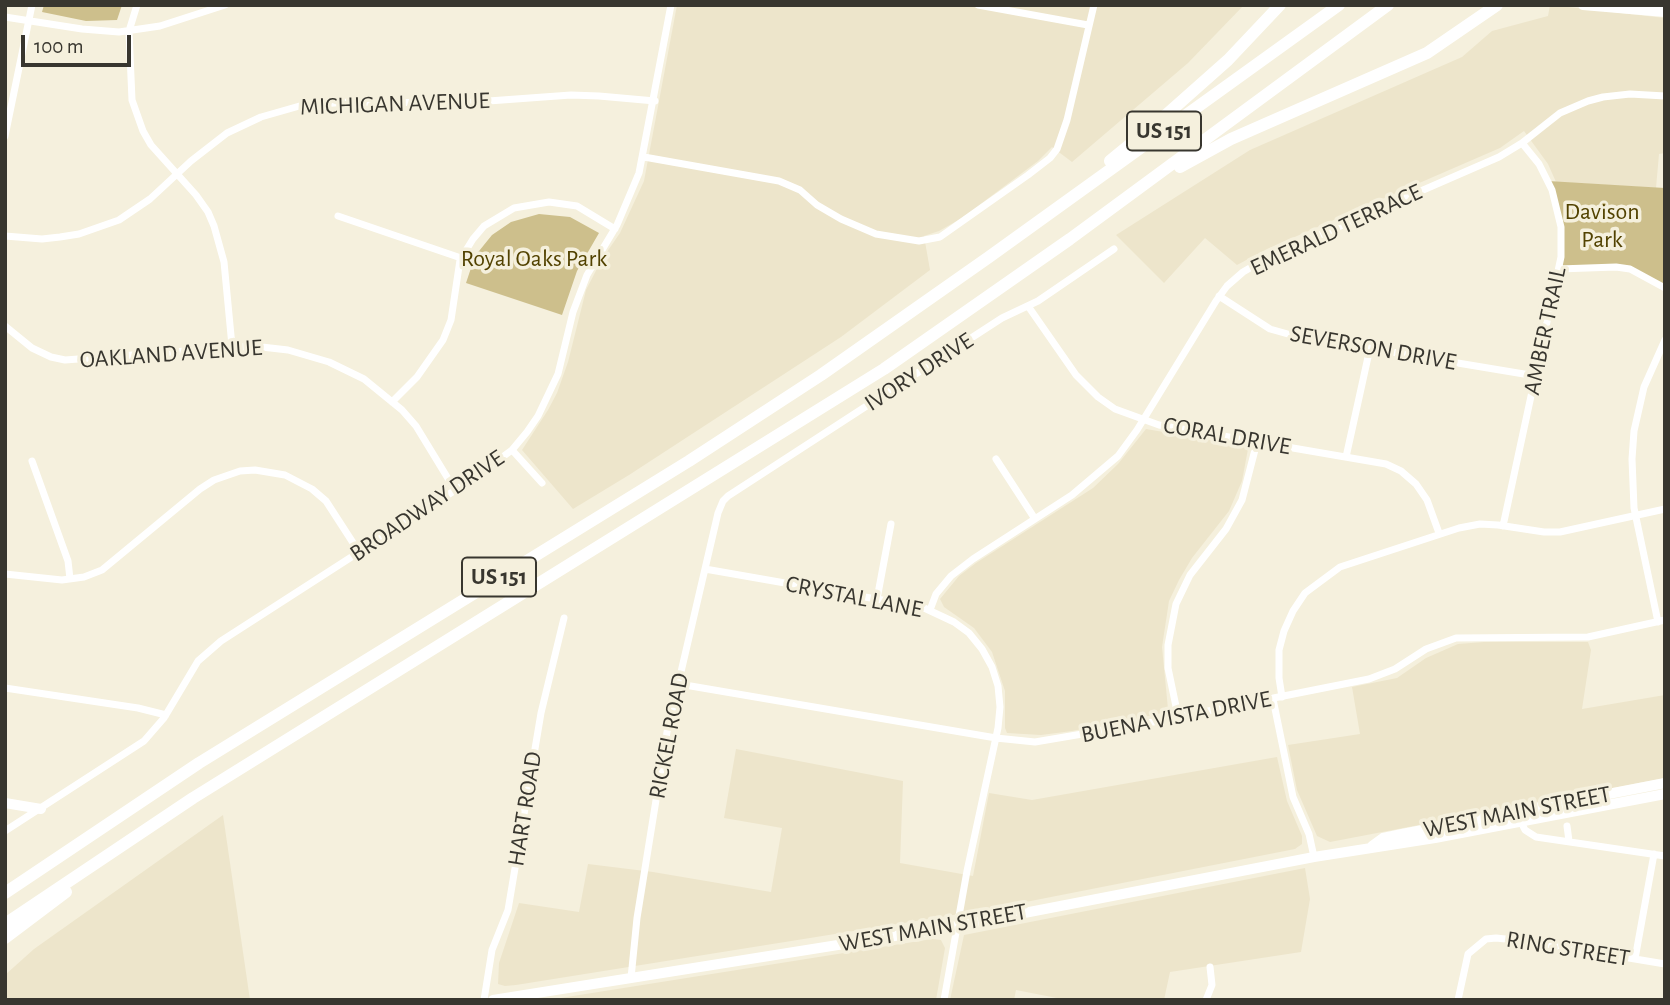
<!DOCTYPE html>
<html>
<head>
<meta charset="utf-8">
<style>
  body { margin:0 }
  #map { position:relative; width:1670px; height:1005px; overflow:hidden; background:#f5f0dd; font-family:"Alegreya Sans",sans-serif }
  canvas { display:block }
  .frame { position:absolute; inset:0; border:7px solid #38362f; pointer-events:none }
  .scale { position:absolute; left:21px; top:35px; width:110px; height:32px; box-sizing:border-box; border:4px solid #38362f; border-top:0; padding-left:9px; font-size:21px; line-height:24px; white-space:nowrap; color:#38362f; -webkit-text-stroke:5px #f5f0dd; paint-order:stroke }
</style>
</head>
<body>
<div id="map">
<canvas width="1670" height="1005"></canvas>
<div class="frame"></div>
<div class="scale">100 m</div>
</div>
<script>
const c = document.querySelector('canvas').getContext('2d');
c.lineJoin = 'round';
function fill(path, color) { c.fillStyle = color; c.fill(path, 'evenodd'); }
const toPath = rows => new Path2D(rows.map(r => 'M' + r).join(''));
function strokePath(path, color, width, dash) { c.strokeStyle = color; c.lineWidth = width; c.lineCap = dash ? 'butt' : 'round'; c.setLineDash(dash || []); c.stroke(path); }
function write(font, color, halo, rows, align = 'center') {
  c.font = font + ' "Alegreya Sans",sans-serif'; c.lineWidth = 7; c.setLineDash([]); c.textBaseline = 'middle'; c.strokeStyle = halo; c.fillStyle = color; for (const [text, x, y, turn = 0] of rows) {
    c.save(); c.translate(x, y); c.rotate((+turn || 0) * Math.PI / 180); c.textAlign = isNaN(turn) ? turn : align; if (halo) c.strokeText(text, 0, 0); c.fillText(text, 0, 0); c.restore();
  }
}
const built = toPath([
  [677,5,1244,5,1188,63,1072,162,1052,147,1038,161,962,218,939,231,924,236,930,270,841,337,629,475,573,509,522,450,548,410,557,393,568,362,586,290,602,259,620,233,644,181],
  [1550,5,1665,18,1665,153,1659,154,1656,188,1556,182,1548,164,1524,131,1500,148,1267,249,1237,265,1205,238,1164,283,1116,235,1250,150,1462,57,1492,31,1548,16],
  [1146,429,1246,446,1248,449,1242,481,1229,511,1192,558,1179,580,1169,601,1162,647,1168,709,1164,713,1072,731,1041,735,1007,733,1005,728,1005,691,992,652,974,628,944,607,940,599,959,576,976,563,1093,488,1118,464],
  [1484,642,1588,642,1591,650,1582,709,1665,695,1665,778,1330,842,1317,836,1297,790,1288,745,1360,734,1352,687,1397,678,1426,658,1458,644],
  [736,749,903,781,900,863,973,876,989,793,1032,800,1277,757,1287,801,1302,836,1302,844,1295,849,985,910,516,985,505,986,498,984,499,963,519,903,579,912,588,864,653,872,771,892,782,828,724,818],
  [223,815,250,1000,5,1000,5,975,34,949],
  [1305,868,1310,899,1301,952,1170,972,1164,1000,1067,1000,1016,990,1014,1000,950,1000,964,935],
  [932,939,941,940,945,948,936,1000,548,1000]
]);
const green = toPath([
  [44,5,122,5,117,20,86,21,42,12],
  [1548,181,1665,188,1665,288,1630,269,1559,269,1561,227],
  [539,214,570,217,599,233,577,271,562,315,466,283,475,256,492,235,511,222]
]);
const street = toPath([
  [137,5,129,31,132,100,143,131,151,145,196,195,208,212,214,226,224,262,232,346],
  [978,5,1088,25],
  [5,17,82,29,119,32,160,26,225,5],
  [5,136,32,5],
  [644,157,779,181,800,190,817,205,841,219,876,234,919,241,940,237,1028,175,1050,158,1057,149,1067,120,1094,5],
  [338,216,461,258],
  [5,236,42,239,60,237,79,234,119,220,150,199,191,161,227,133,261,117,303,105,350,102,461,103,571,95,599,96,655,101],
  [1559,269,1616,267,1630,269,1665,288],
  [1219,296,1270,329,1295,336,1536,376],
  [1028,306,1076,375,1098,397,1115,409,1159,425,1386,464,1401,471,1416,484,1427,500,1439,533],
  [5,326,32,348,51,357,65,360,253,346,288,350,329,362,364,379,402,410,416,426,455,490],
  [392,402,417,377,443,340,451,320,460,260,473,239,484,226,514,208,549,202,577,206,615,229],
  [512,450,542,483],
  [1346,457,1370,348],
  [996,459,1035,519],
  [32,461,68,561,70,579],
  [1503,526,1561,257,1561,227,1552,190,1539,164,1522,143],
  [705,569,922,607,954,622,969,633,982,649,992,667,998,686,1000,707,998,728,967,871,944,1000],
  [5,574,62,580,84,577,102,570,200,489,214,480,240,471,255,470,285,475,312,489,326,501,359,552],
  [877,599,891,524],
  [930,610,936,594,951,576,973,559,1072,495,1118,456,1137,430,1216,301,1227,286,1243,272,1267,258,1499,157,1522,143,1560,113,1588,101,1603,97,1630,94,1665,96],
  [1658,622,1634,508,1632,459,1634,431,1644,387,1665,340],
  [679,684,996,738,1035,742,1153,722,1369,679,1395,669,1426,649,1456,638,1588,637,1665,620],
  [5,688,138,708,166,715],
  [1282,697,1279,678,1279,650,1284,631,1293,611,1305,593,1340,567,1459,528,1480,524,1498,525,1544,532,1560,532,1665,509],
  [1273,699,1293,797,1309,834,1314,857],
  [1178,716,1168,668,1168,645,1176,604,1190,575,1226,529,1242,500,1257,442],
  [1521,822,1525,830,1536,837,1665,856],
  [1567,826,1569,841],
  [5,831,144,741,164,718,198,661,221,641,471,480,512,450,527,432,538,416,558,374,573,312,587,275,617,225,639,173,671,5],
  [1635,959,1654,854],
  [631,978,637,918,667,732,718,513,723,501,728,496,1002,318,1038,301,1114,249],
  [484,1000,492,950,508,910,541,713,564,618],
  [1206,1000,1212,985,1210,967],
  [1458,1000,1468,954,1486,939,1496,938,1533,942,1665,964]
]);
const secondary = toPath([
  [5,803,41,809],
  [1372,846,1383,838,1402,834,1665,783],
  [493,1000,957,926,1314,857,1435,838,1665,794]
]);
const primary = toPath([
  [1583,5,1665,12]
]);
const highway = toPath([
  [1110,161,1166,115,1228,60,1280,5],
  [1180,167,1231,139,1427,53,1497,5],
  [5,893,199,763,689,461,821,375,989,257,1339,5],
  [5,924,193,798,884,369,1070,239,1388,5],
  [5,938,66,892]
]);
const shields = [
  [1164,131,74],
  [499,577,74]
];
const shieldNames = [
  ["US 151",1164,131],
  ["US 151",499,577]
];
const streetNames = [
  ["MICHIGAN AVENUE",395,104,-2],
  ["EMERALD TERRACE",1336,230,-25],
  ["AMBER TRAIL",1545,331,-78],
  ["SEVERSON DRIVE",1373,348,10],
  ["OAKLAND AVENUE",171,354,-4],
  ["IVORY DRIVE",919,372,-33],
  ["CORAL DRIVE",1227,436,10],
  ["BROADWAY DRIVE",427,506,-34],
  ["CRYSTAL LANE",854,597,11],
  ["BUENA VISTA DRIVE",1176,717,-11],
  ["RICKEL ROAD",669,736,-79],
  ["HART ROAD",525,809,-81],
  ["WEST MAIN STREET",1517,812,-11],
  ["WEST MAIN STREET",933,928,-10],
  ["RING STREET",1568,949,9]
];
const parkNames = [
  ["Davison",1602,212],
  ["Park",1602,240],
  ["Royal Oaks Park",534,259]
];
fill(built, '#ede5cb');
fill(green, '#cdbf8c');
strokePath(street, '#fff', 7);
strokePath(secondary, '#fff', 10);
strokePath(primary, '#fff', 10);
strokePath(highway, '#fff', 12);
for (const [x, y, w] of shields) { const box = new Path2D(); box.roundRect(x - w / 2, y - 19.5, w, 39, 5); c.fillStyle = '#f5f0dd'; c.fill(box); strokePath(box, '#38362f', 2); }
write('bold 23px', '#38362f', null, shieldNames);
write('24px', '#38362f', '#f5f0dd', streetNames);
write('24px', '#524200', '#f5f0dd', parkNames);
</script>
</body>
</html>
